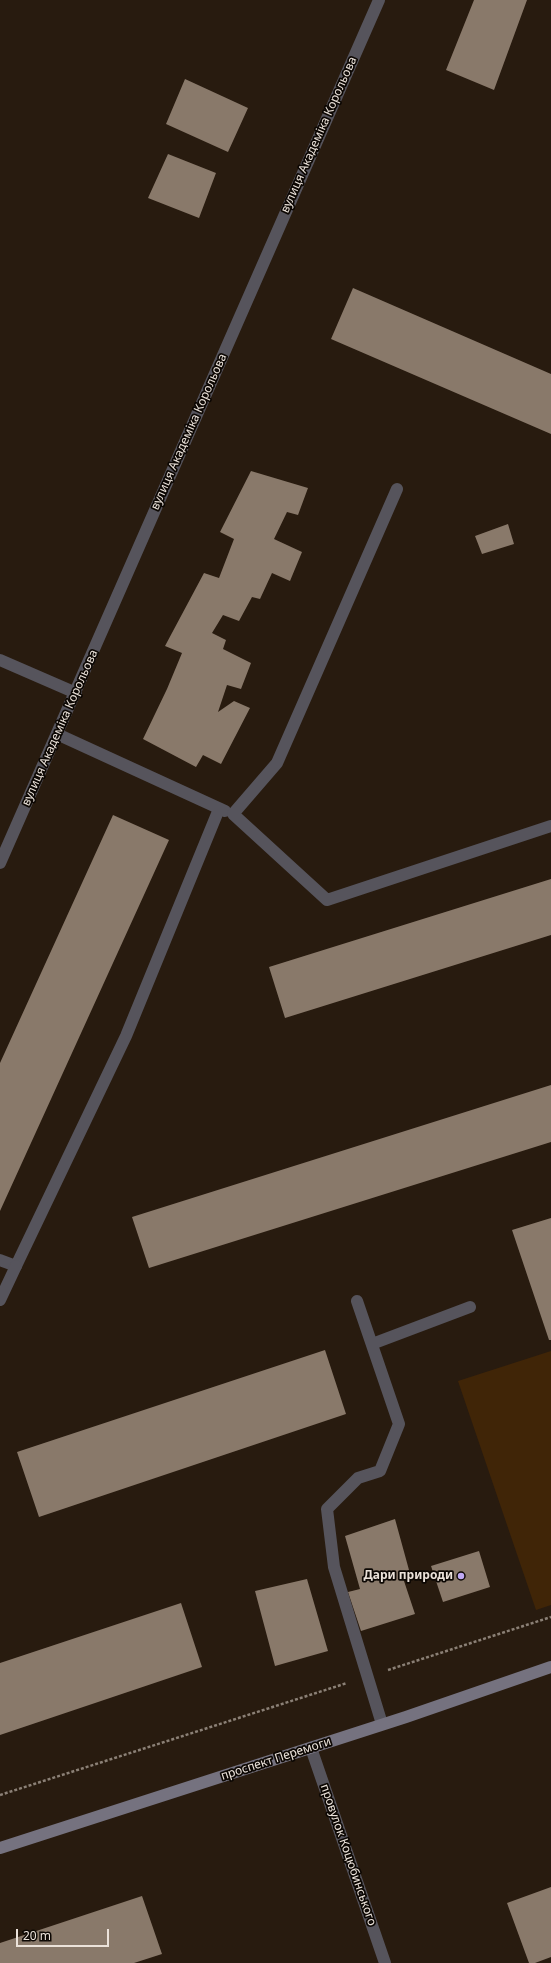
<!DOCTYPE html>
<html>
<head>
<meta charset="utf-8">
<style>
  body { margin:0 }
  #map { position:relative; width:551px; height:1963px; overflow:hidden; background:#281b0f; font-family:"Noto Sans",sans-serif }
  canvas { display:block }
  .scale { position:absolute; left:16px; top:1929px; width:93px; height:18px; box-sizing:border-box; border:2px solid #ebe2da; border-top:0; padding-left:5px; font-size:12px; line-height:14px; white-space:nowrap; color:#ebe2da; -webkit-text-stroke:3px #0c0703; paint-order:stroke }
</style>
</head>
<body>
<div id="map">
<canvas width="551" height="1963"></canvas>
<div class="scale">20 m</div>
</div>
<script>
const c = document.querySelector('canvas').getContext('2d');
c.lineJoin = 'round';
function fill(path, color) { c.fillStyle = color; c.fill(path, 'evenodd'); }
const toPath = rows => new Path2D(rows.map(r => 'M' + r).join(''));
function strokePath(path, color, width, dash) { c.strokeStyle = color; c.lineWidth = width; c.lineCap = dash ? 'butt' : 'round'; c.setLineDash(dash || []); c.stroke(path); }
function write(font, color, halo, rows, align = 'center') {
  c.font = font + ' "Noto Sans",sans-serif'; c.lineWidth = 3.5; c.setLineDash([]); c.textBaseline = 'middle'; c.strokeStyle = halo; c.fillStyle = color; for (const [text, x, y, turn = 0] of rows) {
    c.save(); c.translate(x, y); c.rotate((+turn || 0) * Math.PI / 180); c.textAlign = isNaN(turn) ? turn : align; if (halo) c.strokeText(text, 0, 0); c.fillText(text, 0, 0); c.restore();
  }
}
const green = toPath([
  [551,1351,551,1605,536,1610,458,1381]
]);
const building = toPath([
  [474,0,527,0,494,90,446,70],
  [185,79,248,108,228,152,166,124],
  [168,154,216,173,199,218,148,198],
  [353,288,551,374,551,434,331,339],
  [251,471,308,488,298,515,287,512,274,539,302,552,290,581,272,573,260,599,252,597,239,621,223,615,212,633,226,640,223,649,251,663,241,689,227,685,218,712,234,701,250,708,221,764,203,755,196,767,143,739,167,689,182,653,165,646,204,573,219,578,234,539,220,532],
  [508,524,514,544,482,554,475,536],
  [113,815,169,840,0,1211,0,1063],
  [551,879,551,935,285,1018,269,967],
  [551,1085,551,1142,149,1268,132,1217],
  [551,1218,551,1340,549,1340,512,1230],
  [325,1350,346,1414,39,1517,17,1452],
  [395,1519,409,1570,402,1575,415,1614,361,1631,348,1592,360,1589,345,1536],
  [479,1551,490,1587,443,1602,431,1566],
  [307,1579,328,1651,275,1666,255,1591],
  [181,1603,202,1667,0,1735,0,1663],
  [551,1887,551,1957,535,1963,529,1963,507,1903],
  [142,1896,162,1954,134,1963,0,1963,0,1943]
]);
const path = toPath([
  [388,1670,551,1617],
  [0,1795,347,1683]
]);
const lane = toPath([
  [57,734,225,811],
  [0,1260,16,1266,126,1036,219,809]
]);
const street = toPath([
  [397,489,277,763,233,814,327,900,551,826],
  [0,660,76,693],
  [0,863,379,0],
  [0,1300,16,1266],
  [357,1301,399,1424,380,1471,358,1478,327,1509,334,1567,382,1724],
  [372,1344,470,1307],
  [311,1748,385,1963]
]);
const secondary = toPath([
  [0,1848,406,1717,551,1667]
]);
const markers = [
  [461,1576,4,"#bfa9f4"]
];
const streetNames = [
  ["вулиця Академіка Корольова",319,135,-66],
  ["вулиця Академіка Корольова",189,432,-66],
  ["вулиця Академіка Корольова",60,728,-66],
  ["проспект Перемоги",276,1759,-18],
  ["провулок Коцюбинського",348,1855,71]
];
const poiNames = [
  ["Дари природи",453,1576]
];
fill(green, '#402507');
fill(building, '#89796a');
strokePath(path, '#8b8076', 2.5, [3, 2]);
strokePath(lane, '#56545c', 12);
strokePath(street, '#56545c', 12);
strokePath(secondary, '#75727f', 12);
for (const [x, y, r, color] of markers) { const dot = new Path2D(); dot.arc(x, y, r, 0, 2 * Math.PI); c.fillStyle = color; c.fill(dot); strokePath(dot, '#0c0703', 1.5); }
write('12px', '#ebe2da', '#0c0703', streetNames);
write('bold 12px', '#ebe2da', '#0c0703', poiNames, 'right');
</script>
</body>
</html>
